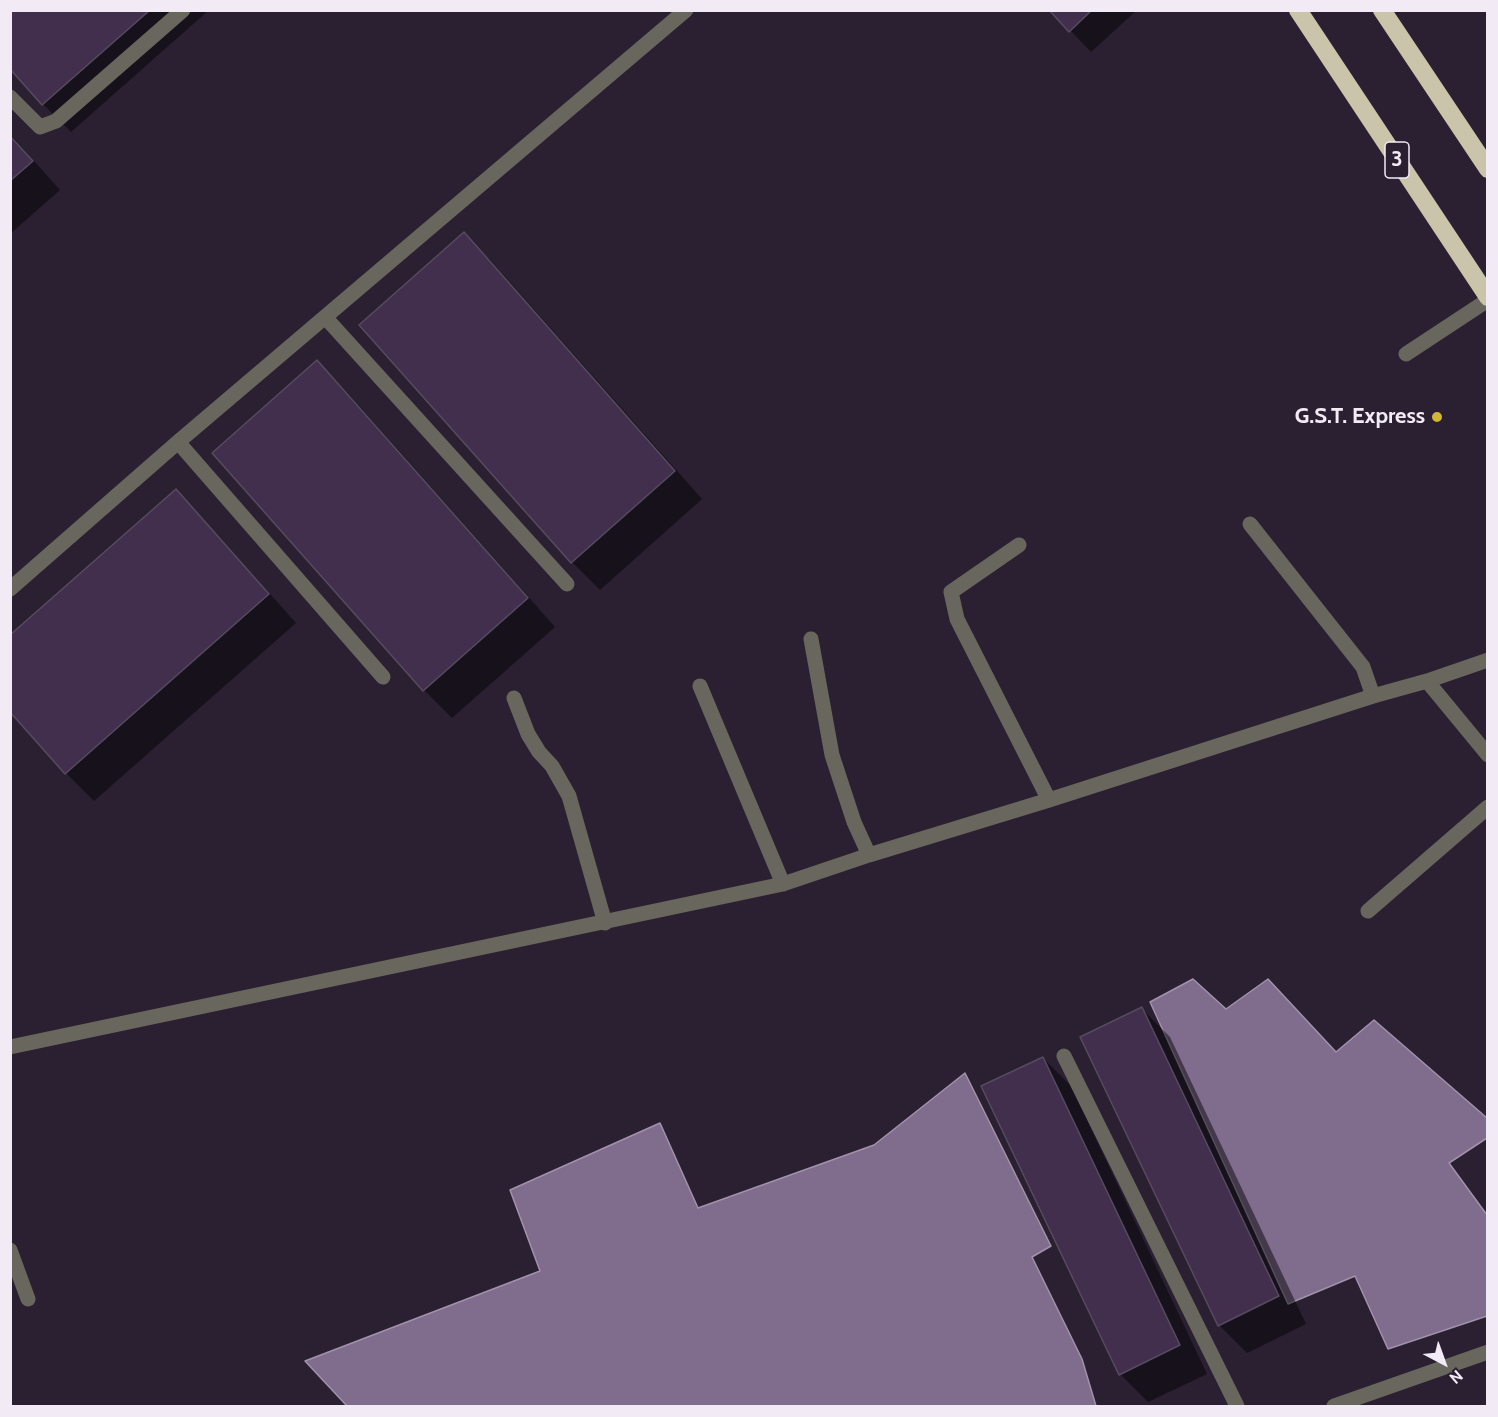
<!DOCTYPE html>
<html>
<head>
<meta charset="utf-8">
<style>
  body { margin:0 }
  #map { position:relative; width:1498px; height:1417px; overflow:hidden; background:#2a2031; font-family:Cabin,sans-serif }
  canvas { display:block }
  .frame { position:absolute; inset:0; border:12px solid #f2ebf6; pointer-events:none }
  .north { position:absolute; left:1414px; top:1333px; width:60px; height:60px; -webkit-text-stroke:4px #2a2031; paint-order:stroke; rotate:139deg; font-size:16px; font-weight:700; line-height:24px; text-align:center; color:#f2ebf6 }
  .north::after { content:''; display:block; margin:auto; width:21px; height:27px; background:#f2ebf6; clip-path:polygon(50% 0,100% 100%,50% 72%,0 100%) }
</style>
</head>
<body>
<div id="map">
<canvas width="1498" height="1417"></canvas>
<div class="frame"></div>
<div class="north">N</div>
</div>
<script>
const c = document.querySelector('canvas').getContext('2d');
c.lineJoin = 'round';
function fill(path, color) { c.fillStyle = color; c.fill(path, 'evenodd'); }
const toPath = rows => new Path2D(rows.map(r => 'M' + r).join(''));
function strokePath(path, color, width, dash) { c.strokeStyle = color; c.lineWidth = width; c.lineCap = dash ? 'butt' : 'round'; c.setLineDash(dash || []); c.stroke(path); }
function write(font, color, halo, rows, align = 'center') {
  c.font = font + ' Cabin,sans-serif'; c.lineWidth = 4.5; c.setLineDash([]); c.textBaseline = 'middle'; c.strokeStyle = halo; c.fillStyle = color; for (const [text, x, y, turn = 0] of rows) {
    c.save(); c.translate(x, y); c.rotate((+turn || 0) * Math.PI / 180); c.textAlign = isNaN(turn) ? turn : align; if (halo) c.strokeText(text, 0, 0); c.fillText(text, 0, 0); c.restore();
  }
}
const water = toPath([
  [1193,979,1226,1009,1268,979,1336,1052,1374,1020,1487,1118,1487,1138,1449,1163,1487,1215,1487,1316,1388,1349,1355,1276,1288,1304,1150,1002,1193,979],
  [965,1073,1051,1246,1032,1257,1082,1359,1096,1406,347,1406,305,1361,540,1271,510,1190,660,1123,698,1208,874,1145,965,1073]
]);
const shadow = toPath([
  [10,10,209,10,71,132,43,104],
  [1051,10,1137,10,1091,52],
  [10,134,60,190,10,234],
  [464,234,492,262,702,499,600,590,572,562],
  [317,362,345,390,555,627,452,718,424,690],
  [176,491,203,519,296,623,94,801,66,773,10,710],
  [1142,1009,1170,1037,1306,1324,1247,1353,1219,1325],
  [1043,1058,1071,1086,1207,1374,1148,1402,1120,1374]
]);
const building = toPath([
  [10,10,150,10,42,105,10,69,10,10],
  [1049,10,1092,10,1069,32,1049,10],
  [10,136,33,161,10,181,10,136],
  [464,232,675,471,571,563,359,325,464,232],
  [317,360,528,598,423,691,212,453,317,360],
  [176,489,269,594,65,774,10,712,10,635,176,489],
  [1142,1007,1279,1296,1218,1326,1080,1037,1142,1007],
  [1043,1057,1180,1345,1119,1375,981,1086,1043,1057]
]);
const lane = toPath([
  [10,97,40,127,56,121,183,10],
  [325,317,567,584],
  [1406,354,1488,300],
  [178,442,383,677],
  [1250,524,1363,667,1373,696],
  [10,589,178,442,686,10],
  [1064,1056,1237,1406]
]);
const street = toPath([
  [1019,545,951,592,957,619,1049,800],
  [811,639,832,755,854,822,869,855],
  [1427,681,1488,755],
  [700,686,783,884],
  [514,698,528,734,539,752,552,766,569,796,605,923],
  [1368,911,1488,807],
  [10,1047,783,884,869,855,1049,800,1373,696,1427,681,1488,660],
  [10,1250,28,1299],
  [1334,1406,1488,1352]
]);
const highway = toPath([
  [1298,10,1488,297],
  [1382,10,1488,169]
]);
const markers = [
  [1437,417,6,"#d0b736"]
];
const shields = [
  [1397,160,24]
];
const shieldNames = [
  ["3",1397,160]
];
const poiNames = [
  ["G.S.T. Express",1425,417]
];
fill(water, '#806c8c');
strokePath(water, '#a292ac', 1.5);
fill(shadow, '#0007');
fill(building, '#422f4d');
strokePath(building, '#574b5f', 1.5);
strokePath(lane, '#69675d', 15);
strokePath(street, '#69675d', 15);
strokePath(highway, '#c9c4aa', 18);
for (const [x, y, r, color] of markers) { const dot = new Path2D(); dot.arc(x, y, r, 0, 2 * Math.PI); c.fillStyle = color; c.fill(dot); strokePath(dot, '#2a2031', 2); }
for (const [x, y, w] of shields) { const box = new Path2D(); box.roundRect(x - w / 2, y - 18, w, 36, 4.5); c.fillStyle = '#2a2031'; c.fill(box); strokePath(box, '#f2ebf6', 1.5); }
write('bold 21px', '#f2ebf6', null, shieldNames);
write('bold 22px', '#f2ebf6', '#2a2031', poiNames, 'right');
</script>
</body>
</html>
